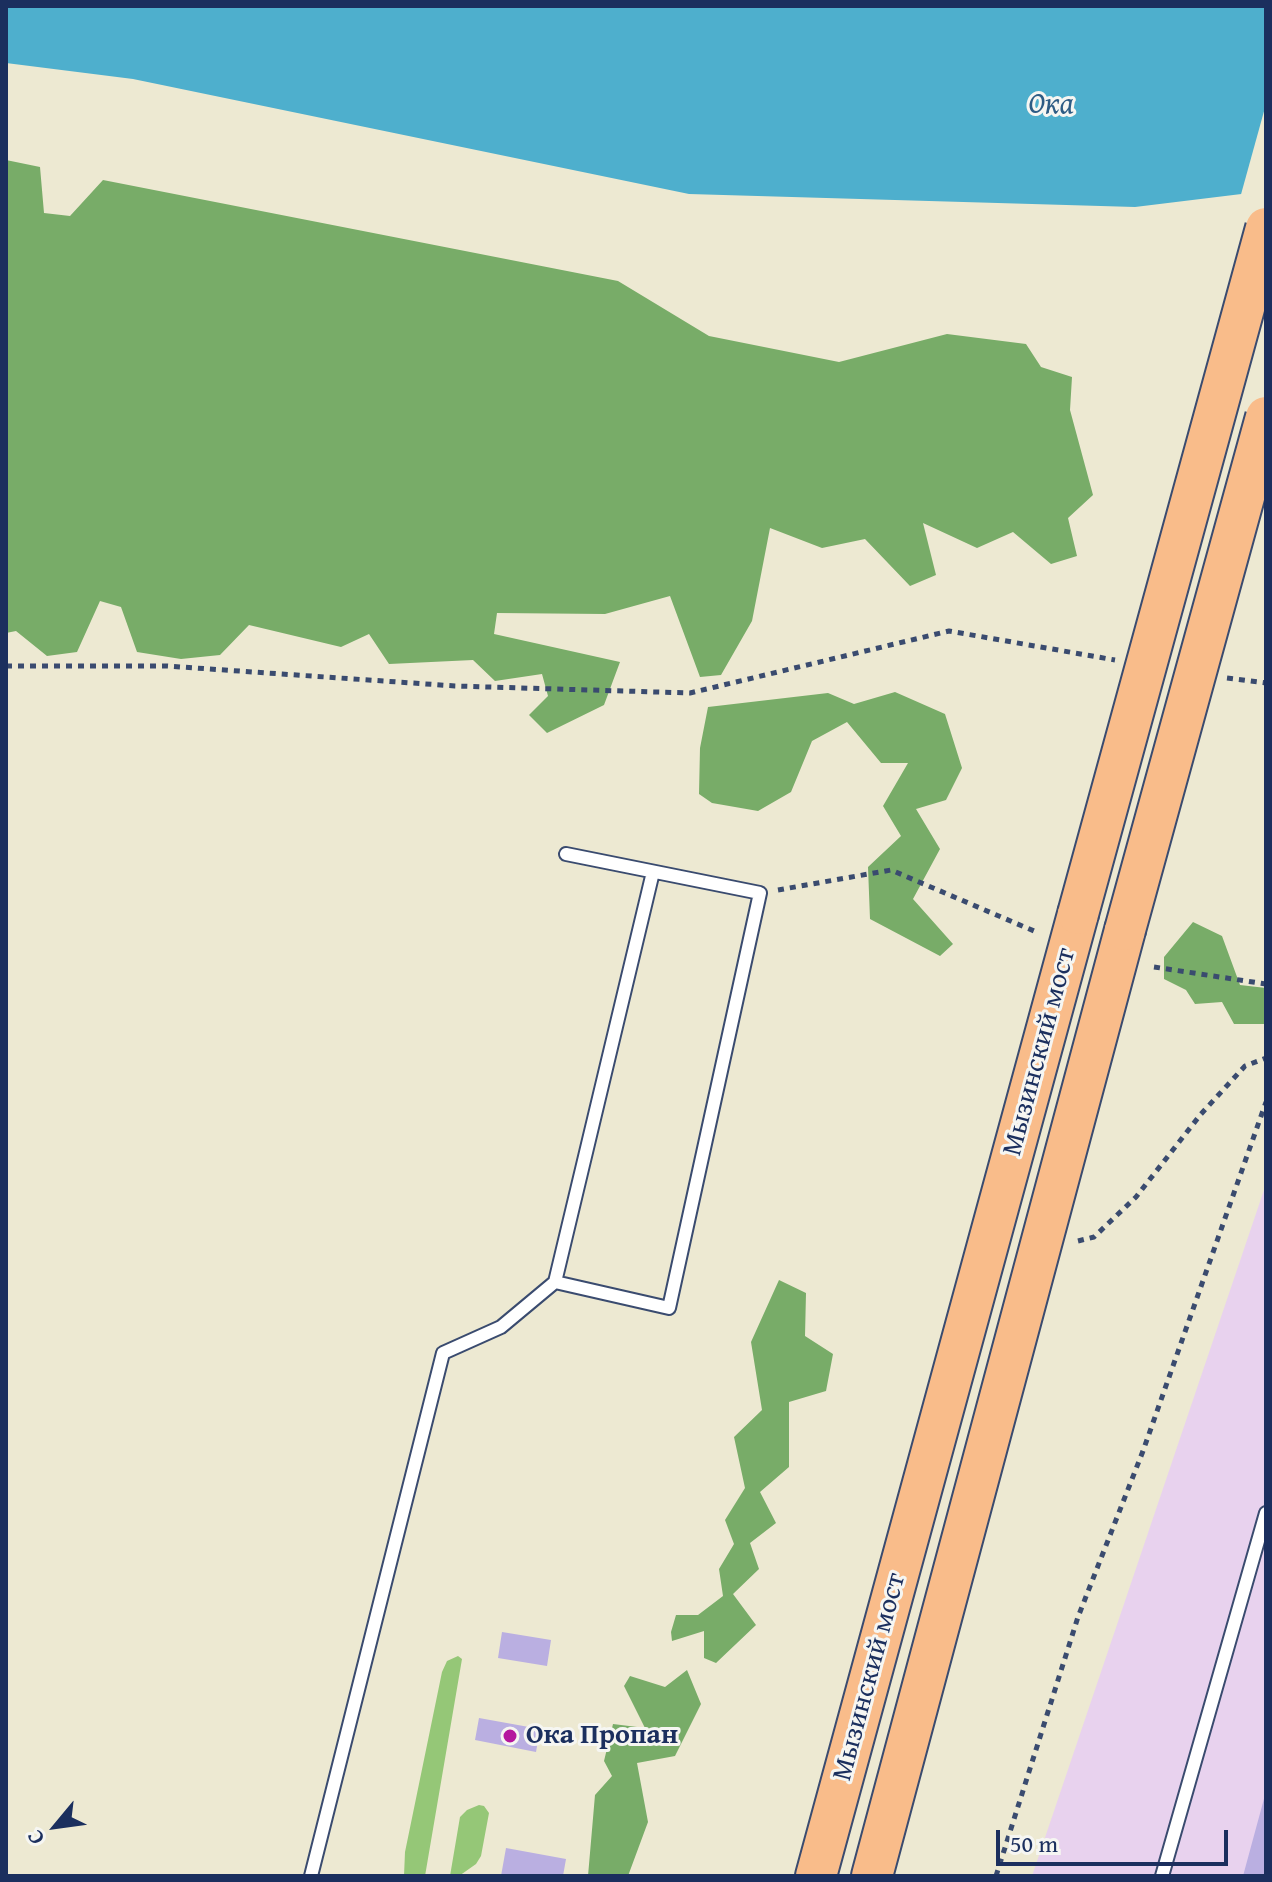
<!DOCTYPE html>
<html>
<head>
<meta charset="utf-8">
<style>
  body { margin:0 }
  #map { position:relative; width:1272px; height:1882px; overflow:hidden; background:#ede9d2; font-family:"Gentium Book Plus",serif }
  canvas { display:block }
  .frame { position:absolute; inset:0; border:8px solid #1b2f5e; pointer-events:none }
  .north { position:absolute; left:16px; top:1786px; width:80px; height:80px; -webkit-text-stroke:6px #f6f6f2; paint-order:stroke; rotate:241deg; font-size:22px; font-weight:700; line-height:32px; text-align:center; color:#1b2f5e }
  .north::after { content:''; display:block; margin:auto; width:28px; height:36px; background:#1b2f5e; clip-path:polygon(50% 0,100% 100%,50% 72%,0 100%) }
  .scale { position:absolute; left:996px; top:1830px; width:232px; height:36px; box-sizing:border-box; border:4px solid #1b2f5e; border-top:0; padding-left:10px; font-size:24px; line-height:28px; white-space:nowrap; color:#1b2f5e; -webkit-text-stroke:6px #f6f6f2; paint-order:stroke }
</style>
</head>
<body>
<div id="map">
<canvas width="1272" height="1882"></canvas>
<div class="frame"></div>
<div class="north">С</div>
<div class="scale">50 m</div>
</div>
<script>
const c = document.querySelector('canvas').getContext('2d');
c.lineJoin = 'round';
function fill(path, color) { c.fillStyle = color; c.fill(path, 'evenodd'); }
const toPath = rows => new Path2D(rows.map(r => 'M' + r).join(''));
function strokePath(path, color, width, dash) { c.strokeStyle = color; c.lineWidth = width; c.lineCap = dash ? 'butt' : 'round'; c.setLineDash(dash || []); c.stroke(path); }
function write(font, color, halo, rows, align = 'center') {
  c.font = font + ' "Gentium Book Plus",serif'; c.lineWidth = 6; c.setLineDash([]); c.textBaseline = 'middle'; c.strokeStyle = halo; c.fillStyle = color; for (const [text, x, y, turn = 0] of rows) {
    c.save(); c.translate(x, y); c.rotate((+turn || 0) * Math.PI / 180); c.textAlign = isNaN(turn) ? turn : align; if (halo) c.strokeText(text, 0, 0); c.fillText(text, 0, 0); c.restore();
  }
}
const built = toPath([
  [1266,1184,1266,1876,1032,1876]
]);
const green = toPath([
  [458,1656,462,1659,425,1876,404,1876,405,1852,442,1672,447,1661],
  [479,1805,484,1806,489,1813,481,1856,476,1864,459,1876,450,1876,460,1817,467,1810]
]);
const forest = toPath([
  [6,160,40,167,44,213,70,216,103,180,618,281,709,336,839,362,947,334,1026,344,1041,367,1072,377,1070,410,1093,495,1068,518,1077,556,1051,564,1013,532,977,548,923,523,936,575,910,586,865,539,822,548,770,528,752,621,721,675,700,677,670,596,605,614,497,613,494,634,620,662,604,705,547,733,529,715,548,696,542,674,495,681,473,660,389,664,369,634,341,647,249,625,220,655,181,659,137,652,121,607,100,601,77,652,47,656,16,631,6,633],
  [895,692,945,714,962,768,946,800,916,809,940,849,913,899,953,944,940,956,870,919,868,867,901,836,883,806,908,763,881,763,847,722,812,741,791,792,758,811,712,803,699,794,700,748,708,707,828,693,854,704],
  [1193,922,1222,936,1240,985,1266,988,1266,1024,1234,1024,1222,1002,1195,1004,1186,990,1164,979,1164,957],
  [779,1280,806,1293,805,1336,833,1354,826,1391,789,1402,789,1467,760,1492,776,1523,750,1543,759,1569,733,1594,756,1625,716,1663,704,1658,704,1631,672,1641,671,1632,676,1615,698,1615,723,1596,719,1569,734,1544,725,1520,745,1488,734,1437,762,1410,751,1342],
  [687,1670,701,1704,675,1756,637,1763,648,1822,628,1876,588,1876,595,1795,612,1776,604,1761,613,1724,645,1728,624,1686,630,1676,665,1687]
]);
const water = toPath([
  [6,6,1266,6,1266,191,1135,207,689,194,133,79,6,63]
]);
const pier = toPath([
  [1266,104,1266,195,1240,198]
]);
const building = toPath([
  [502,1632,551,1640,547,1666,498,1658],
  [479,1718,540,1729,536,1752,475,1740],
  [1265,1795,1266,1876,1243,1876],
  [506,1848,566,1859,563,1876,501,1876]
]);
const path = toPath([
  [6,666,167,666,455,686,690,693,949,631,1115,660],
  [1227,678,1266,683],
  [778,890,891,870,1034,931],
  [1154,967,1266,984],
  [1078,1241,1094,1237,1136,1197,1201,1114,1245,1066,1266,1058],
  [996,1876,1078,1617,1143,1451,1266,1102]
]);
const service = toPath([
  [555,1282,669,1308,760,893,566,854],
  [311,1876,443,1353,501,1327,555,1282,653,872],
  [1162,1876,1266,1513]
]);
const primary = toPath([
  [816,1876,1078,914],
  [872,1876,1125,930]
]);
const primaryBridge = toPath([
  [1078,914,1266,228],
  [1125,930,1266,417]
]);
const markers = [
  [510,1736,8,"#b5179e"]
];
const streetNames = [
  ["Мызинский мост",1040,1052,-75],
  ["Мызинский мост",870,1677,-75]
];
const poiNames = [
  ["Ока Пропан",526,1736]
];
const waterNames = [
  ["Ока",1051,105]
];
fill(built, '#e8d2ee');
fill(green, '#95c777');
fill(forest, '#78ac68');
fill(water, '#4eafcd');
fill(pier, '#ede9d2');
fill(building, '#baafe1');
strokePath(service, '#3a4b6f', 16);
strokePath(primary, '#3a4b6f', 44);
strokePath(path, '#3a4b6f', 5, [6, 6]);
strokePath(service, '#fff', 12);
strokePath(primary, '#f9bc8a', 40);
strokePath(primaryBridge, '#3a4b6f', 44, []);
strokePath(primaryBridge, '#f9bc8a', 40);
for (const [x, y, r, color] of markers) { const dot = new Path2D(); dot.arc(x, y, r, 0, 2 * Math.PI); c.fillStyle = color; c.fill(dot); strokePath(dot, '#f6f6f2', 3); }
write('28px', '#1b2f5e', '#f6f6f2', streetNames);
write('bold 28px', '#1b2f5e', '#f6f6f2', poiNames, 'left');
write('italic 30px', '#2d5c85', '#f6f6f2', waterNames);
</script>
</body>
</html>
